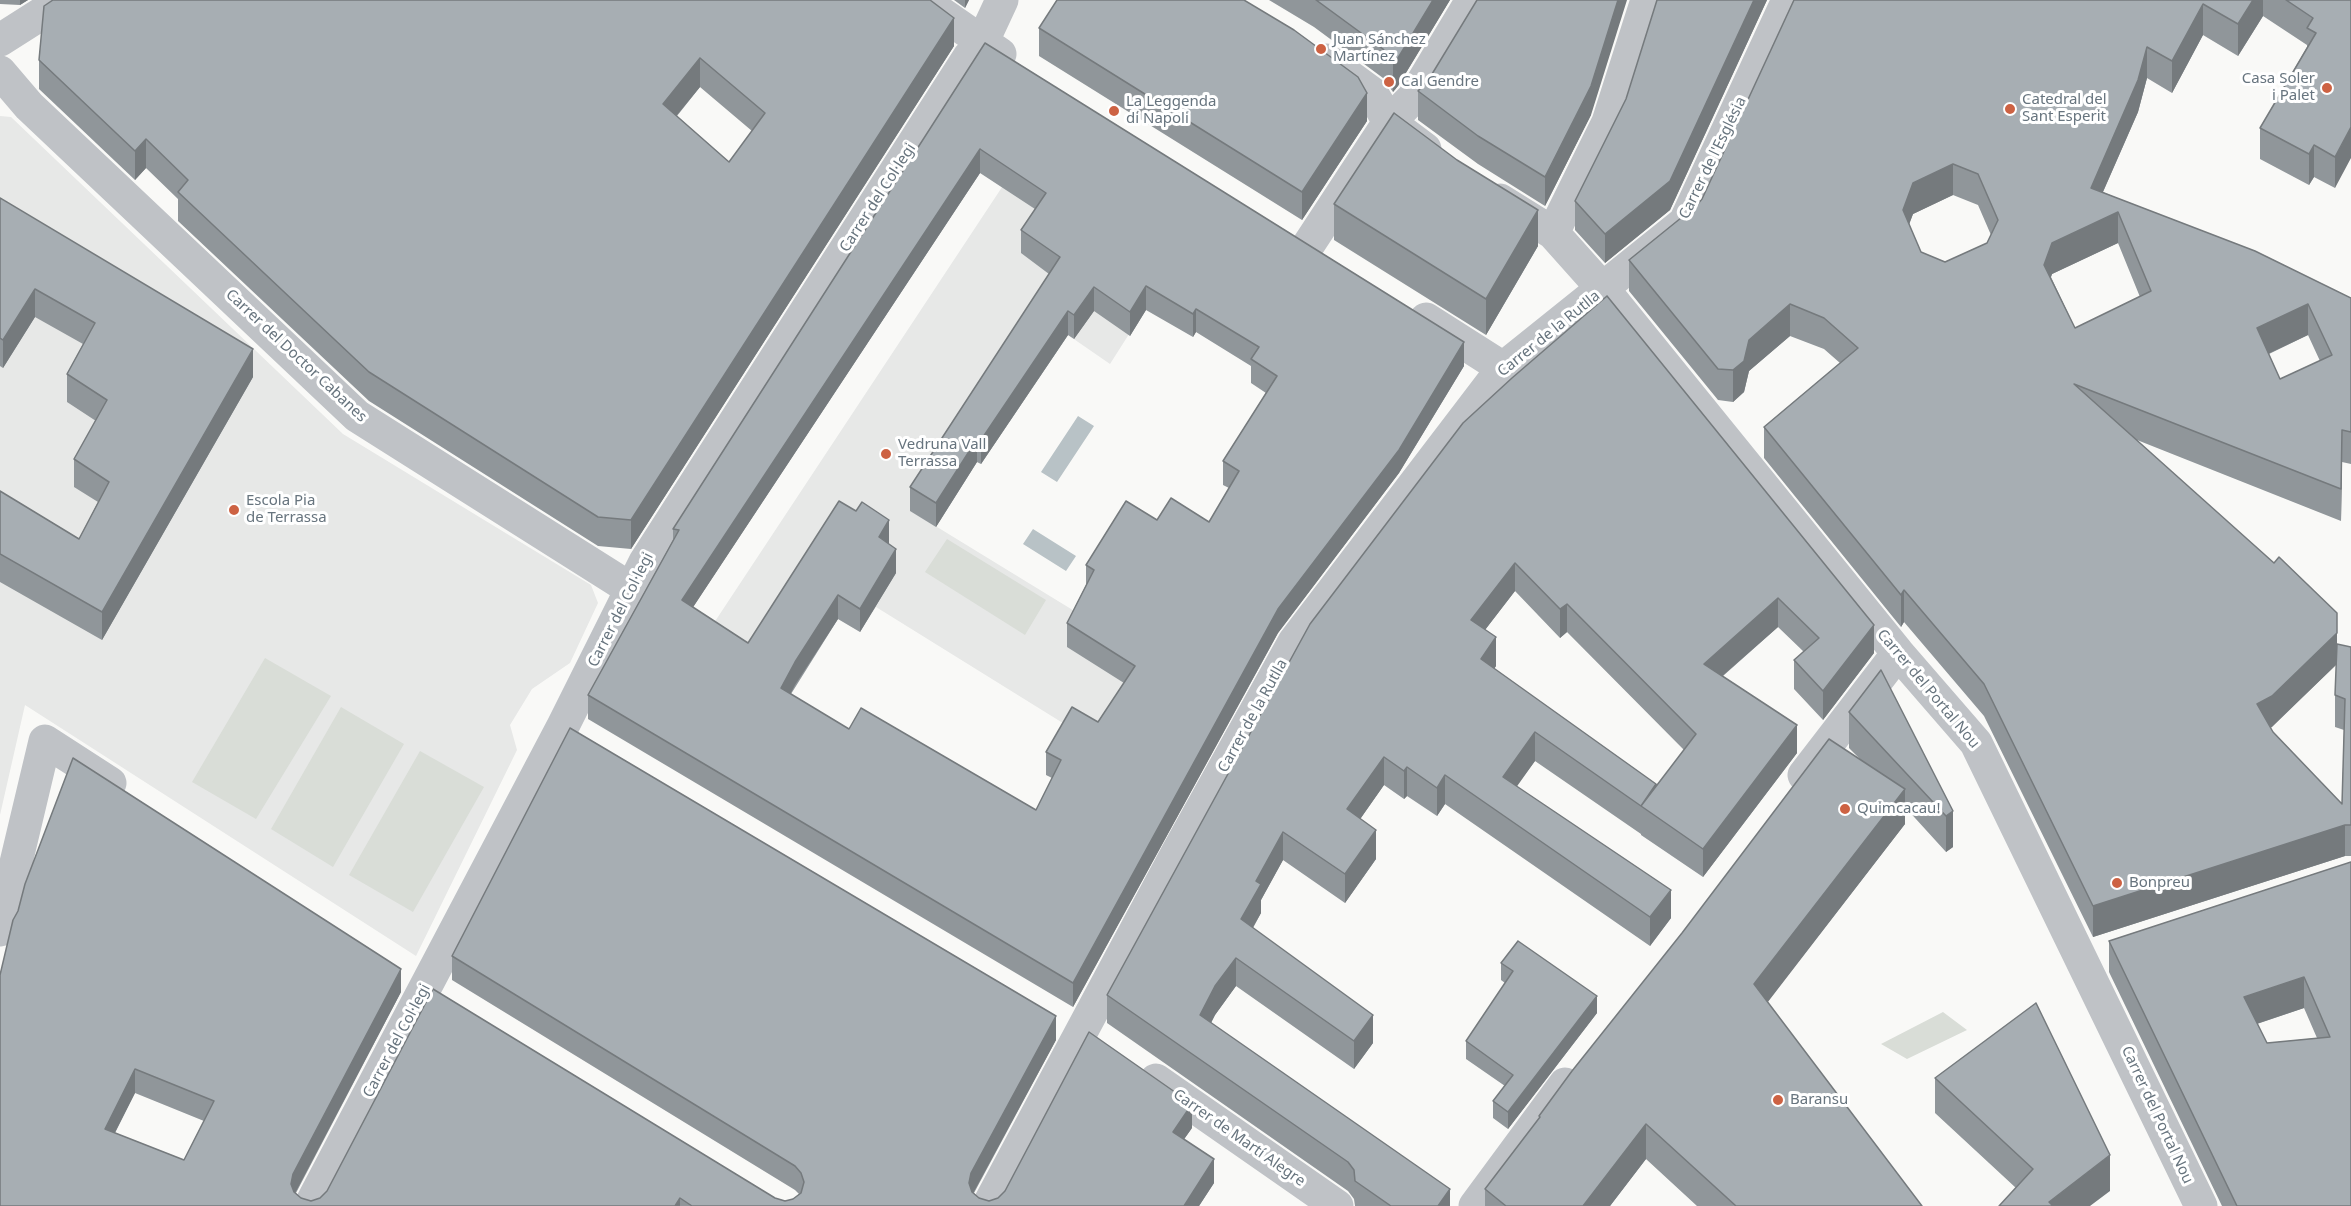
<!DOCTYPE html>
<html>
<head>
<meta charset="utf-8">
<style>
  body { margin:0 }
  canvas { display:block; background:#f9f9f7 }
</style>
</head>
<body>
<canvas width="2351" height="1206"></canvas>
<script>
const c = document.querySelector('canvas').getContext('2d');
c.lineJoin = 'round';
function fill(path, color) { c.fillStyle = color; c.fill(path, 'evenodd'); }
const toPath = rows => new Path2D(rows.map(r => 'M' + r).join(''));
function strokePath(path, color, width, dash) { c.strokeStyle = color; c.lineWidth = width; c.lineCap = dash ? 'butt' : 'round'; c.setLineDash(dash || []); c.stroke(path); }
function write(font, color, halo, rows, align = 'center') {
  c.font = font + ' "Noto Sans",sans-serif'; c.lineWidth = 6; c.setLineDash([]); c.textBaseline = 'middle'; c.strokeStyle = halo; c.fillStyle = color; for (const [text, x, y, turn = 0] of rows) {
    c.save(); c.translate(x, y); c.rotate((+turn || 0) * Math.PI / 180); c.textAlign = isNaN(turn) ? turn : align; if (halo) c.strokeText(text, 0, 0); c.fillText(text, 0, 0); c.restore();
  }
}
const built = toPath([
  [1053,110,1208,210,1110,364,1068,335,981,464,977,462,911,511,1107,631,1219,731,1182,797,876,607,860,632,838,619,791,692,704,638],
  [0,116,11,117,343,434,591,585,598,603,570,663,532,689,510,725,517,750,416,956,25,705,0,815]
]);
const green = toPath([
  [947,539,1046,600,1025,635,925,572],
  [265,658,331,696,256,819,192,782],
  [341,707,404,744,333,867,271,829],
  [420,751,484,787,413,912,349,875],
  [1943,1012,1967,1030,1907,1059,1881,1044]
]);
const water = toPath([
  [1078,416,1094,426,1057,482,1041,472],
  [1033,529,1076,556,1066,571,1023,544]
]);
const minor = toPath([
  [922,0,1000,54],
  [0,40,63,0],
  [1327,60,1372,93,1389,122,1425,149],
  [0,72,29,106,357,416,631,589],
  [1500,200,1553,233,1603,289,1898,653,1976,743,2201,1206],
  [1553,233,1608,122,1647,0],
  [1307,247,1389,122,1413,98,1472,0],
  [1426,319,1503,368],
  [1804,775,1898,653],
  [0,930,45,741,110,783],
  [1156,1080,1337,1206],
  [310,1206,563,726,645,562,969,57,982,43,1002,0],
  [988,1206,1176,855,1294,642,1503,368,1685,222,1788,0],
  [1475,1206,1565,1084]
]);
const wall = toPath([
  [0,0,28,0,20,5,0,4],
  [954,0,969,0,965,8],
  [1269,0,1450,0,1398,86,1393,92,1383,78,1314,27],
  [1657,0,1767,0,1670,210,1605,263,1575,230,1575,201,1626,99],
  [1794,0,2351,0,2335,188,2314,177,2309,185,2260,159,2260,128,2307,47,2307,45,2263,16,2238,56,2203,35,2172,93,2147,78,2138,112,2103,192,2351,298,2351,464,2342,462,2341,521,2137,440,2337,664,2270,728,2273,732,2342,804,2344,730,2335,727,2335,695,2351,647,2351,856,2345,856,2093,937,1984,716,1904,622,1901,627,1764,458,1764,427,1840,363,1824,349,1790,336,1749,371,1744,392,1733,402,1718,400,1629,291,1629,260,1697,205,1702,199],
  [1953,195,1978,205,1991,235,1987,243,1945,262,1921,252,1909,224,1913,214],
  [2118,243,2140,297,2075,328,2051,277,2052,274],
  [2308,335,2320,361,2280,379,2269,354],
  [1039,28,1367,121,1302,220,1039,56],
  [985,43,1464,366,1399,473,1278,633,1073,1007,588,719,588,695,673,540,673,529],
  [980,173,1035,209,1021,230,1021,253,1049,274,910,487,910,511,936,527,977,462,981,464,1068,335,1074,339,1094,311,1130,336,1146,310,1193,337,1196,332,1251,366,1251,383,1266,393,1223,461,1223,485,1229,488,1209,522,1157,520,1086,565,1086,585,1067,623,1067,647,1124,683,1098,722,1046,752,1046,775,1052,778,1036,810,849,729,791,694,838,619,860,632,896,573,889,544,748,643,693,607],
  [954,46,631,549,598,546,369,401,178,221,178,199,146,168,135,180,39,89,39,60],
  [700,87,752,131,729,162,677,116],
  [1429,79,1591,115,1545,206,1478,164,1418,120,1418,91],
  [0,198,253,377,102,640,0,582,0,491,79,539,98,502,74,487,74,459,96,421,67,402,67,374,83,344,35,317,3,368,0,366],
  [1334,204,1538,246,1486,335,1334,240],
  [1512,378,1874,653,1823,720,1794,689,1794,660,1804,652,1778,627,1723,676,1797,753,1703,877,1641,835,1641,833,1641,834,1535,761,1516,786,1671,918,1650,946,1445,804,1437,816,1407,796,1404,799,1384,785,1360,819,1376,859,1345,903,1283,860,1261,900,1261,913,1253,928,1373,1043,1354,1069,1236,986,1215,1015,1211,1023,1450,1206,1355,1206,1354,1199,1348,1191,1107,1023,1107,995],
  [1515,591,1560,638,1567,632,1684,750,1656,787,1494,669,1496,666,1485,630],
  [1849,712,1953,811,1953,847,1946,852,1905,807,1905,824,1767,1002,1922,1206,1697,1206,1646,1159,1610,1206,1485,1206,1485,1189,1539,1119,1539,1116,1861,760,1849,748],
  [2351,862,2351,1206,2222,1206,2109,972,2109,941],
  [2304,1008,2317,1038,2267,1043,2257,1024],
  [452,956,1056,1040,974,1193,979,1198,989,1201,1192,1128,1184,1139,1214,1183,1199,1206,0,1206,0,975,401,992,296,1193,301,1198,311,1201,320,1198,775,1198,785,1201,793,1199,799,1194,795,1190,452,980],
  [135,1093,204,1121,184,1160,115,1133],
  [1501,963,1597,1013,1508,1129,1493,1118,1493,1101,1505,1086,1466,1059,1466,1041,1505,983,1501,980],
  [1935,1078,2110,1191,2016,1188,1935,1113]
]);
const shadedWall = toPath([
  [20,0,28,0,20,5],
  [965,0,969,0,965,8],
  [1433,0,1450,0,1398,86,1393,92,1393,63],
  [1618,0,1627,0,1591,115,1545,206,1545,177],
  [1754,0,1767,0,1670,210,1605,263,1605,234],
  [2253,0,2263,0,2263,16,2238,56,2238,24],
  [2203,4,2203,35,2172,93,2172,61],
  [954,18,954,46,631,549,631,520],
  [2147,47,2147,78,2138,112,2091,219,2091,188],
  [700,58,700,87,663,132,663,104],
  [1367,93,1367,121,1302,220,1302,192],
  [2351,127,2351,158,2335,188,2335,157],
  [146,139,146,168,135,180,135,151],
  [2314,145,2314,177,2309,185,2309,154],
  [980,149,980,173,682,624,682,600],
  [1953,164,1953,195,1913,214,1903,241,1903,210,1913,183],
  [1538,210,1538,246,1486,335,1486,299],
  [2118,212,2118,243,2052,274,2044,296,2044,265,2052,243],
  [1146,286,1146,310,1130,336,1130,312],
  [1094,287,1094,311,1074,339,1074,315],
  [35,289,35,317,3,368,3,340],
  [1790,304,1790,336,1749,371,1744,392,1733,402,1733,370,1749,340],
  [2308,304,2308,335,2257,359,2257,328],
  [1196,309,1196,332,1193,337,1193,314],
  [1068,311,1068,335,981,464,981,440],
  [1464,342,1464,366,1399,473,1278,633,1073,1007,1073,983,1278,609],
  [253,349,253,377,102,640,102,612],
  [2342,430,2342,462,2341,521,2341,489],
  [977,439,977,462,936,527,936,503],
  [889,520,889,544,879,537],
  [896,549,896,573,860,632,860,609],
  [1515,563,1515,591,1471,648,1471,620],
  [1904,590,1904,622,1901,627,1901,595],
  [838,595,838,619,795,685,781,712,781,688,795,662],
  [1778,598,1778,627,1704,692,1704,664],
  [1567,604,1567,632,1560,638,1560,609],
  [2337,613,2337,664,2272,727,2257,736,2257,704],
  [1874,625,1874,653,1823,720,1823,691],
  [1496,637,1496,666,1481,688,1481,659],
  [1797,725,1797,753,1703,877,1703,849],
  [1535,732,1535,761,1503,806,1503,777],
  [1384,757,1384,785,1347,838,1347,809],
  [1407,767,1407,796,1404,799,1404,771],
  [1445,775,1445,804,1437,816,1437,788],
  [1656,784,1656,812,1641,806,1641,834,1641,806],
  [1905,789,1905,824,1754,1020,1754,984],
  [1953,811,1953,847,1946,852,1946,816],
  [2345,825,2345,856,2093,937,2093,906],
  [1376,830,1376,859,1345,903,1345,874],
  [1283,832,1283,860,1261,900,1261,913,1241,948,1241,919,1256,881],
  [1671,890,1671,918,1650,946,1650,917],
  [1236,958,1236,986,1215,1015,1200,1044,1200,1015,1215,986],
  [401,969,401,992,293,1197,291,1184,293,1174],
  [2304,977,2304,1008,2244,1028,2244,997],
  [1597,996,1597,1013,1508,1129,1508,1112],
  [1373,1015,1373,1043,1354,1069,1354,1041],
  [1056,1016,1056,1040,971,1197,969,1183,971,1173],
  [135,1069,135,1093,105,1152,105,1129],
  [1192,1104,1192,1128,1173,1155,1173,1132],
  [1646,1124,1646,1159,1610,1206,1583,1206],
  [2110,1155,2110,1191,2090,1206,2049,1206,2049,1202],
  [1214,1159,1214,1183,1199,1206,1184,1206],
  [1450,1189,1450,1206,1438,1206],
  [680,1198,680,1206,675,1206]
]);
const building = toPath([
  [53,0,930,0,954,18,631,520,598,517,369,372,178,192,188,180,146,139,135,151,39,60,44,6,53,0],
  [700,58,765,113,729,162,663,104,700,58],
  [1057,0,1244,0,1294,30,1358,77,1367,93,1302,192,1039,28,1057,0],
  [1316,0,1433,0,1398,58,1393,63,1383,49,1316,0],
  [1477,0,1618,0,1591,86,1545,177,1478,136,1418,91,1429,79,1477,0],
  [1657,0,1754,0,1670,181,1605,234,1575,201,1626,99,1657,0],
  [1794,0,2253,0,2238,24,2203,4,2172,61,2147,47,2138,80,2091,188,2255,251,2351,298,2351,432,2342,430,2341,489,2074,384,2274,563,2279,557,2337,613,2337,633,2272,696,2257,704,2273,732,2342,804,2345,699,2335,695,2337,644,2351,647,2351,825,2345,825,2093,906,1984,684,1904,590,1901,595,1764,427,1858,348,1824,318,1790,304,1749,340,1744,361,1733,370,1718,369,1629,260,1697,205,1702,199,1794,0],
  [1953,164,1978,174,1998,220,1987,243,1945,262,1921,252,1903,210,1913,183,1953,164],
  [2118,212,2151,291,2075,328,2044,265,2052,243,2118,212],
  [2308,304,2332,355,2280,379,2257,328,2308,304],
  [2286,0,2351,0,2351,127,2335,157,2314,145,2309,154,2260,128,2316,33,2307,28,2313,18,2286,0],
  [985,43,1464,342,1399,450,1278,609,1073,983,588,695,679,530,673,529,985,43],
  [980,149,1046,193,1021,230,1060,257,910,487,936,503,977,439,981,440,1068,311,1074,315,1094,287,1130,312,1146,286,1193,314,1196,309,1259,347,1251,359,1277,376,1223,461,1239,471,1209,522,1171,498,1157,520,1126,501,1086,565,1094,570,1067,623,1135,666,1098,722,1072,707,1046,752,1061,760,1036,810,861,708,849,729,781,688,795,662,838,595,860,609,896,549,879,537,889,520,862,502,856,511,839,501,748,643,682,600,980,149],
  [1394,113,1457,160,1538,210,1486,299,1334,204,1394,113],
  [0,198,253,349,102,612,0,554,0,491,79,539,109,482,74,459,107,400,67,374,95,323,35,289,3,340,0,338,0,198],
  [1607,296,1874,625,1823,691,1794,660,1819,638,1778,598,1704,664,1797,725,1703,849,1641,806,1696,734,1567,604,1560,609,1515,563,1471,620,1496,637,1481,659,1656,784,1641,806,1535,732,1503,777,1671,890,1650,917,1445,775,1437,788,1407,767,1404,771,1384,757,1347,809,1376,830,1345,874,1283,832,1256,881,1261,884,1241,919,1373,1015,1354,1041,1236,958,1215,986,1200,1015,1450,1189,1438,1206,1391,1206,1355,1181,1354,1170,1348,1162,1107,995,1310,624,1463,423,1512,378,1607,296],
  [1881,670,1953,811,1946,816,1849,712,1881,670],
  [570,728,1056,1016,971,1173,969,1183,972,1192,979,1198,989,1201,998,1198,1005,1191,1089,1032,1192,1104,1173,1132,1214,1159,1184,1206,692,1206,680,1198,675,1206,0,1206,0,975,13,920,18,911,25,884,73,758,401,969,293,1174,291,1184,294,1192,301,1198,311,1201,320,1198,327,1191,433,989,775,1198,785,1201,793,1199,801,1193,804,1182,801,1173,795,1166,452,956,570,728],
  [135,1069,214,1101,184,1160,105,1129,135,1069],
  [1829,739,1905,789,1754,984,1922,1206,1736,1206,1646,1124,1583,1206,1506,1206,1485,1189,1540,1117,1539,1116,1572,1071,1682,933,1829,739],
  [2351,862,2351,1206,2237,1206,2109,941,2351,862],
  [2304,977,2330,1037,2267,1043,2244,997,2304,977],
  [1518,941,1597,996,1508,1112,1493,1101,1513,1075,1466,1041,1513,971,1501,963,1518,941],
  [2036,1003,2110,1155,2049,1202,2053,1206,1999,1206,2033,1169,1935,1078,2036,1003]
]);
const markers = [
  [1321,49,6,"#cd6243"],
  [1389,82,6,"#cd6243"],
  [2327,88,6,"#cd6243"],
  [2010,109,6,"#cd6243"],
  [1114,111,6,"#cd6243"],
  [886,454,6,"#cd6243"],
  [234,510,6,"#cd6243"],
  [1845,809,6,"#cd6243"],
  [2117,883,6,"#cd6243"],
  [1778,1100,6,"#cd6243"]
];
const poiNames = [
  ["Juan Sánchez",1333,40],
  ["Martínez",1333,57],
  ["Casa Soler",2315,79,"right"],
  ["i Palet",2315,96,"right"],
  ["Cal Gendre",1401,82],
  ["Catedral del",2022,100],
  ["Sant Esperit",2022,117],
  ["La Leggenda",1126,102],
  ["di Napoli",1126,119],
  ["Vedruna Vall",898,445],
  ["Terrassa",898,462],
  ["Escola Pia",246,501],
  ["de Terrassa",246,518],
  ["Quimcacau!",1857,809],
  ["Bonpreu",2129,883],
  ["Baransu",1790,1100]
];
const streetNames = [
  ["Carrer de l'Església",1713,158,-64],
  ["Carrer del Col·legi",878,198,-57],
  ["Carrer de la Rutlla",1549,334,-39],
  ["Carrer del Doctor Cabanes",296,356,43],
  ["Carrer del Col·legi",621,610,-63],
  ["Carrer del Portal Nou",1928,689,50],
  ["Carrer de la Rutlla",1253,716,-61],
  ["Carrer del Col·legi",397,1041,-62],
  ["Carrer del Portal Nou",2157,1115,65],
  ["Carrer de Martí Alegre",1239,1138,35]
];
fill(built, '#e7e8e7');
fill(green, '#d9ddd7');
fill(water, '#b8c2c6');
strokePath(minor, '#bfc2c6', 33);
fill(wall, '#90969a');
fill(shadedWall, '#757a7d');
fill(building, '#a7aeb3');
strokePath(building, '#757a7d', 1.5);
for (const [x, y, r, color] of markers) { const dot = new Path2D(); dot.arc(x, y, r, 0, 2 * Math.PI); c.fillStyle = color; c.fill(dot); strokePath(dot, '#fff', 2); }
write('15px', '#67747e', '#fff', poiNames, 'left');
write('15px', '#67747e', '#fff', streetNames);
</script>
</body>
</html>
